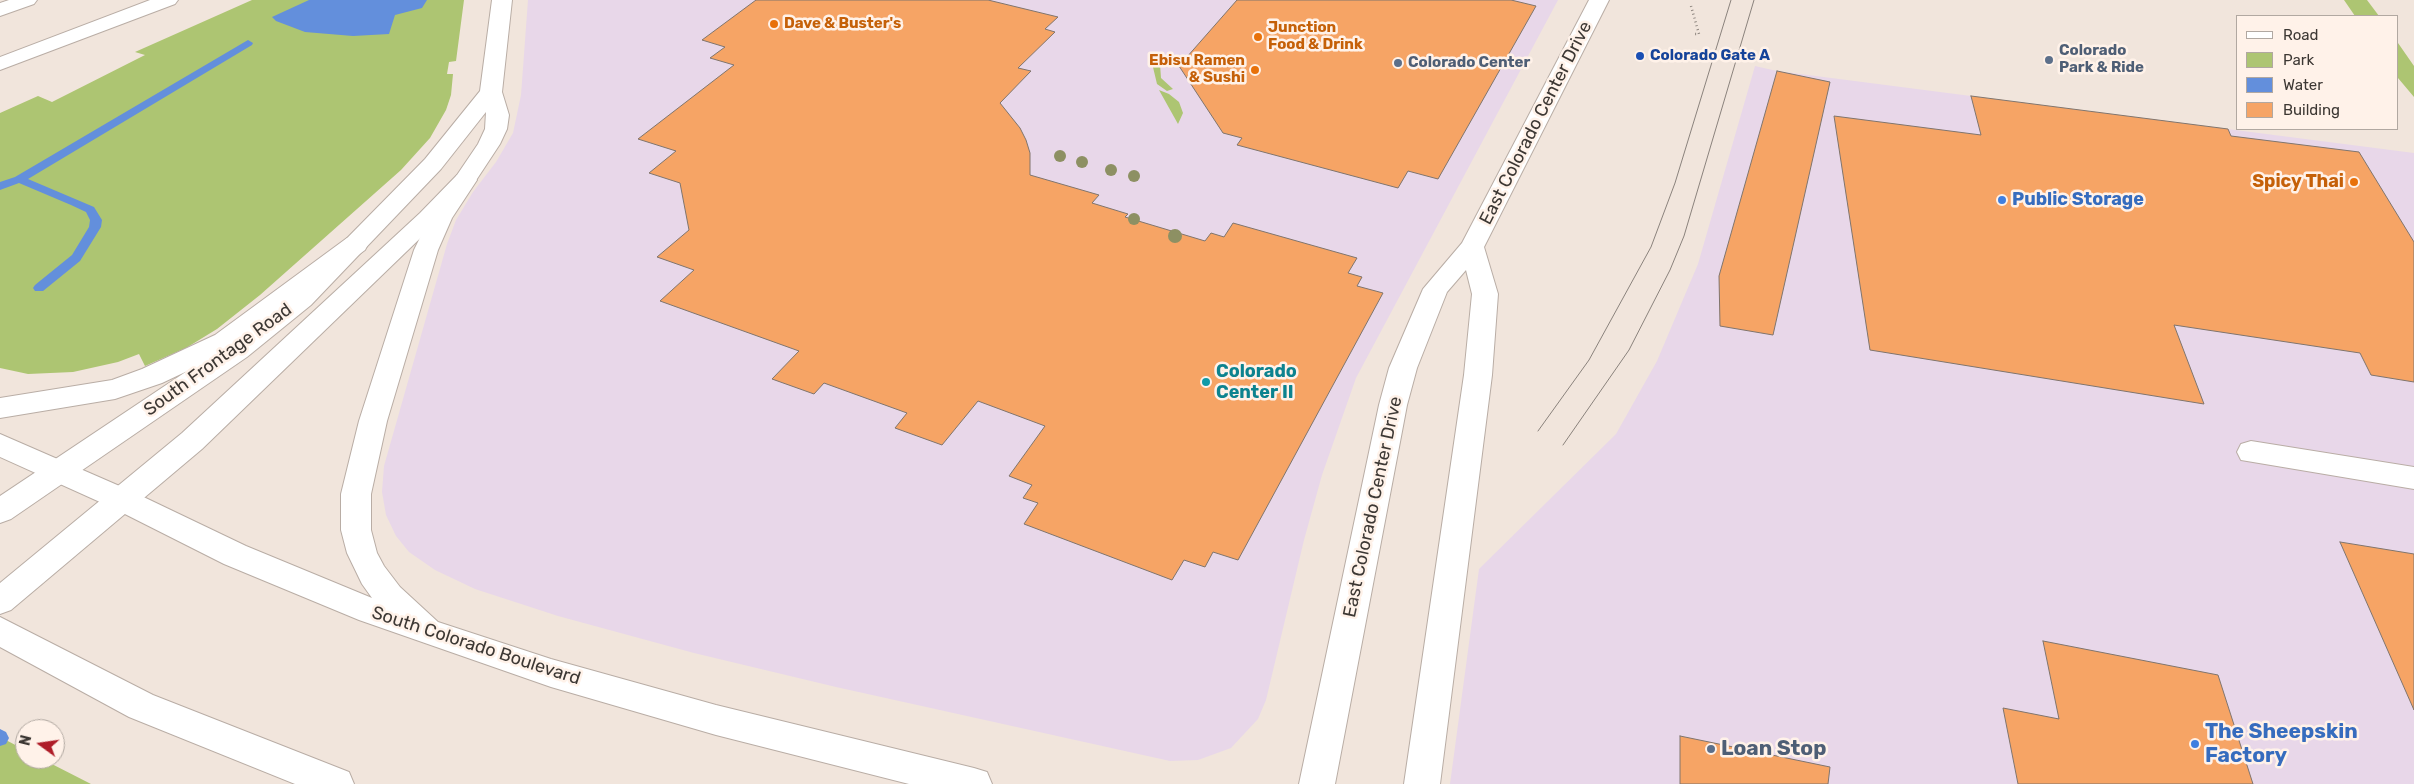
<!DOCTYPE html>
<html>
<head>
<meta charset="utf-8">
<style>
  body { margin:0 }
  #map { position:relative; width:2414px; height:784px; overflow:hidden; background:#f1e5dc; font-family:Rubik,sans-serif }
  canvas { display:block }
  .legend { position:absolute; left:2236px; top:15px; width:162px; height:115px; box-sizing:border-box; background:#fff2e9; border:1px solid #b1a8a1; margin:0; padding:6px 9px; list-style:none; font-size:15px; color:#3d3834 }
  .legend li { display:flex; align-items:center; gap:10px; height:25px }
  .legend b { width:25px; border:1px solid #b1a8a1 }
  .north { position:absolute; left:15px; top:719px; width:50px; height:50px; box-sizing:border-box; background:#fff2e9; border:1px solid #b1a8a1; border-radius:50%; rotate:284deg; font-size:14px; font-weight:700; line-height:20px; text-align:center; color:#3d3834 }
  .north::after { content:''; display:block; margin:auto; width:18px; height:22px; background:#af1d28; clip-path:polygon(50% 0,100% 100%,50% 72%,0 100%) }
</style>
</head>
<body>
<div id="map">
<canvas width="2414" height="784"></canvas>
<ul class="legend">
<li><b style="height:6px;background:#fff"></b>Road</li>
<li><b style="height:14px;background:#adc572"></b>Park</li>
<li><b style="height:14px;background:#638fdc"></b>Water</li>
<li><b style="height:14px;background:#f6a465"></b>Building</li>
</ul>
<div class="north">N</div>
</div>
<script>
const c = document.querySelector('canvas').getContext('2d');
c.lineJoin = 'round';
function fill(path, color) { c.fillStyle = color; c.fill(path, 'evenodd'); }
const toPath = rows => new Path2D(rows.map(r => 'M' + r).join(''));
function strokePath(path, color, width, dash) { c.strokeStyle = color; c.lineWidth = width; c.lineCap = dash ? 'butt' : 'round'; c.setLineDash(dash || []); c.stroke(path); }
function write(font, color, halo, rows, align = 'center') {
  c.font = font + ' Rubik,sans-serif'; c.lineWidth = 5; c.setLineDash([]); c.textBaseline = 'middle'; c.strokeStyle = halo; c.fillStyle = color; for (const [text, x, y, turn = 0] of rows) {
    c.save(); c.translate(x, y); c.rotate((+turn || 0) * Math.PI / 180); c.textAlign = isNaN(turn) ? turn : align; if (halo) c.strokeText(text, 0, 0); c.fillText(text, 0, 0); c.restore();
  }
}
const commercial = toPath([
  [528,0,1558,0,1356,378,1322,475,1304,540,1266,700,1258,719,1231,748,1198,760,1170,761,836,687,694,653,558,616,475,589,435,570,409,552,396,536,386,515,382,492,384,466,447,244,456,220,473,192,496,162,513,133,521,95],
  [1755,66,1777,71,1971,96,2414,153,2414,784,1450,784,1479,569,1616,434,1657,361,1698,264]
]);
const green = toPath([
  [252,0,464,0,456,61,449,62,447,74,453,74,451,95,446,110,430,138,401,170,260,295,217,329,186,348,145,366,139,354,118,362,73,372,28,374,0,368,0,113,38,96,52,102,145,55,135,52],
  [2344,0,2367,0,2379,16,2355,16],
  [2398,43,2414,66,2414,97,2398,78],
  [1156,54,1165,56,1160,64,1161,78,1173,89,1167,91,1157,84,1152,63],
  [1159,90,1169,94,1179,102,1183,113,1178,124],
  [0,737,25,750,25,759,42,759,91,784,0,784]
]);
const water = toPath([
  [309,0,427,0,422,8,395,15,389,34,353,36,305,32,276,21,272,17]
]);
const stream = toPath([
  [248,40,253,43,252,45,28,179,94,207,102,220,101,227,80,261,43,291,35,291,33,288,35,285,72,255,89,227,90,220,86,212,71,205,19,183,0,190,0,182,15,177,248,40],
  [0,729,6,732,9,738,6,744,0,746,0,729]
]);
const building = toPath([
  [756,0,988,0,1058,17,1045,29,1055,32,1018,68,1031,71,1000,103,1020,128,1026,140,1030,153,1030,175,1099,195,1092,203,1128,214,1125,217,1205,241,1211,233,1224,237,1233,223,1357,258,1348,273,1362,277,1357,286,1383,293,1238,560,1213,552,1205,567,1184,560,1172,580,1024,524,1038,503,1023,498,1032,485,1009,476,1045,426,978,401,942,445,895,428,907,413,824,383,814,394,772,379,799,351,660,301,694,270,657,257,689,230,680,183,649,173,676,151,638,139,734,65,710,58,725,47,702,40,756,0],
  [1237,0,1511,0,1536,6,1438,179,1408,171,1398,188,1237,145,1242,138,1223,133,1179,66,1237,0],
  [1777,71,1830,82,1773,335,1720,326,1719,276,1777,71],
  [1971,96,2228,129,2231,136,2359,152,2414,242,2414,382,2371,375,2360,353,2174,325,2204,404,1870,350,1834,116,1981,135,1971,96],
  [2340,542,2414,554,2414,710,2340,542],
  [2043,641,2218,675,2253,784,2018,784,2003,708,2059,719,2043,641],
  [1680,736,1830,767,1828,784,1680,784,1680,736]
]);
const path = toPath([
  [1691,6,1699,34,1694,34]
]);
const street = toPath([
  [492,0,512,0,502,92,509,115,507,129,500,144,473,185,436,223,202,449,11,610,0,614,0,583,182,433,420,213,457,175,478,144,485,129,486,112,441,169,311,305,247,357,11,519,0,523,0,496,229,343,293,293,425,159,480,91,492,0],
  [1589,0,1609,0,1484,247,1498,294,1492,375,1440,784,1404,784,1464,375,1472,294,1466,270,1447,292,1417,368,1407,405,1335,784,1299,784,1379,405,1389,368,1423,289,1462,243,1589,0],
  [2251,441,2414,467,2414,489,2241,460,2237,452,2241,444,2251,441]
]);
const primary = toPath([
  [465,173,473,175,477,180,452,218,438,250,387,421,371,494,371,530,377,553,384,566,400,587,438,622,551,659,716,705,974,768,987,772,992,784,909,784,716,735,551,687,359,620,224,564,111,507,0,457,0,434,131,491,246,546,372,598,362,584,347,553,341,530,341,494,359,421,414,250,432,213,457,175,465,173],
  [356,236,365,238,368,244,365,250,233,347,200,365,162,383,115,399,0,418,0,398,112,380,142,369,215,335,347,238,356,236],
  [0,617,153,695,349,772,354,784,295,784,129,717,0,647,0,617]
]);
const highway = toPath([
  [9,0,37,0,34,4,0,16,0,3,9,0],
  [150,0,178,0,175,4,0,70,0,57,150,0]
]);
const tram = toPath([
  [1538,431,1589,360,1651,247,1675,183,1731,0],
  [1563,445,1629,350,1670,270,1684,236,1754,0]
]);
const trees = [
  [1060,156,6],
  [1082,162,6],
  [1111,170,6],
  [1134,176,6],
  [1134,219,6],
  [1175,236,7]
];
const markers = [
  [774,24,5,"#e8710a"],
  [1258,37,5,"#e8710a"],
  [1640,56,5,"#1a4fb4"],
  [2049,60,5,"#5c6f8a"],
  [1398,63,5,"#5c6f8a"],
  [1255,70,5,"#e8710a"],
  [2354,182,5,"#e8710a"],
  [2002,200,5,"#3f7fe0"],
  [1206,382,5,"#0f9aa8"],
  [2195,744,5,"#3f7fe0"],
  [1711,749,5,"#5c6f8a"]
];
const farFoodnames = [
  ["Dave & Buster's",784,24],
  ["Junction",1268,28],
  ["Food & Drink",1268,45],
  ["Ebisu Ramen",1245,61,"right"],
  ["& Sushi",1245,78,"right"]
];
const farServicenames = [
  ["Colorado",2059,51],
  ["Park & Ride",2059,68],
  ["Colorado Center",1408,63]
];
const farTransitnames = [
  ["Colorado Gate A",1650,56]
];
const streetNames = [
  ["East Colorado Center Drive",1536,123,-63],
  ["South Frontage Road",218,360,-36],
  ["East Colorado Center Drive",1373,507,-78],
  ["South Colorado Boulevard",476,646,18]
];
const foodNames = [
  ["Spicy Thai",2344,182]
];
const shopNames = [
  ["Public Storage",2012,200]
];
const cultureNames = [
  ["Colorado",1216,372],
  ["Center II",1216,393]
];
const nearShopnames = [
  ["The Sheepskin",2205,732],
  ["Factory",2205,756]
];
const nearServicenames = [
  ["Loan Stop",1721,749]
];
fill(commercial, '#e8d7e9');
fill(green, '#adc572');
fill(water, '#638fdc');
fill(stream, '#638fdc');
fill(building, '#f6a465');
strokePath(building, '#80756d', 1);
strokePath(street, '#b9ada5', 2);
strokePath(primary, '#b9ada5', 2);
strokePath(highway, '#b9ada5', 2);
strokePath(path, '#8f8780', 2.5, [1, 3]);
fill(street, '#fff');
fill(primary, '#fff');
fill(highway, '#fff');
strokePath(tram, '#8a827c', 1);
c.fillStyle = '#8d9063';
for (const [x, y, r] of trees) { c.beginPath(); c.arc(x, y, r, 0, 2 * Math.PI); c.fill(); }
for (const [x, y, r, color] of markers) { const dot = new Path2D(); dot.arc(x, y, r, 0, 2 * Math.PI); c.fillStyle = color; c.fill(dot); strokePath(dot, '#fff2e9', 2); }
write('bold 15px', '#c56008', '#fff2e9', farFoodnames, 'left');
write('bold 15px', '#4e5e75', '#fff2e9', farServicenames, 'left');
write('bold 15px', '#164399', '#fff2e9', farTransitnames, 'left');
write('18px', '#3d3834', '#fff2e9', streetNames);
write('bold 18px', '#c56008', '#fff2e9', foodNames, 'right');
write('bold 18px', '#366cbe', '#fff2e9', shopNames, 'left');
write('bold 18px', '#0d838f', '#fff2e9', cultureNames, 'left');
write('bold 21px', '#366cbe', '#fff2e9', nearShopnames, 'left');
write('bold 21px', '#4e5e75', '#fff2e9', nearServicenames, 'left');
</script>
</body>
</html>
